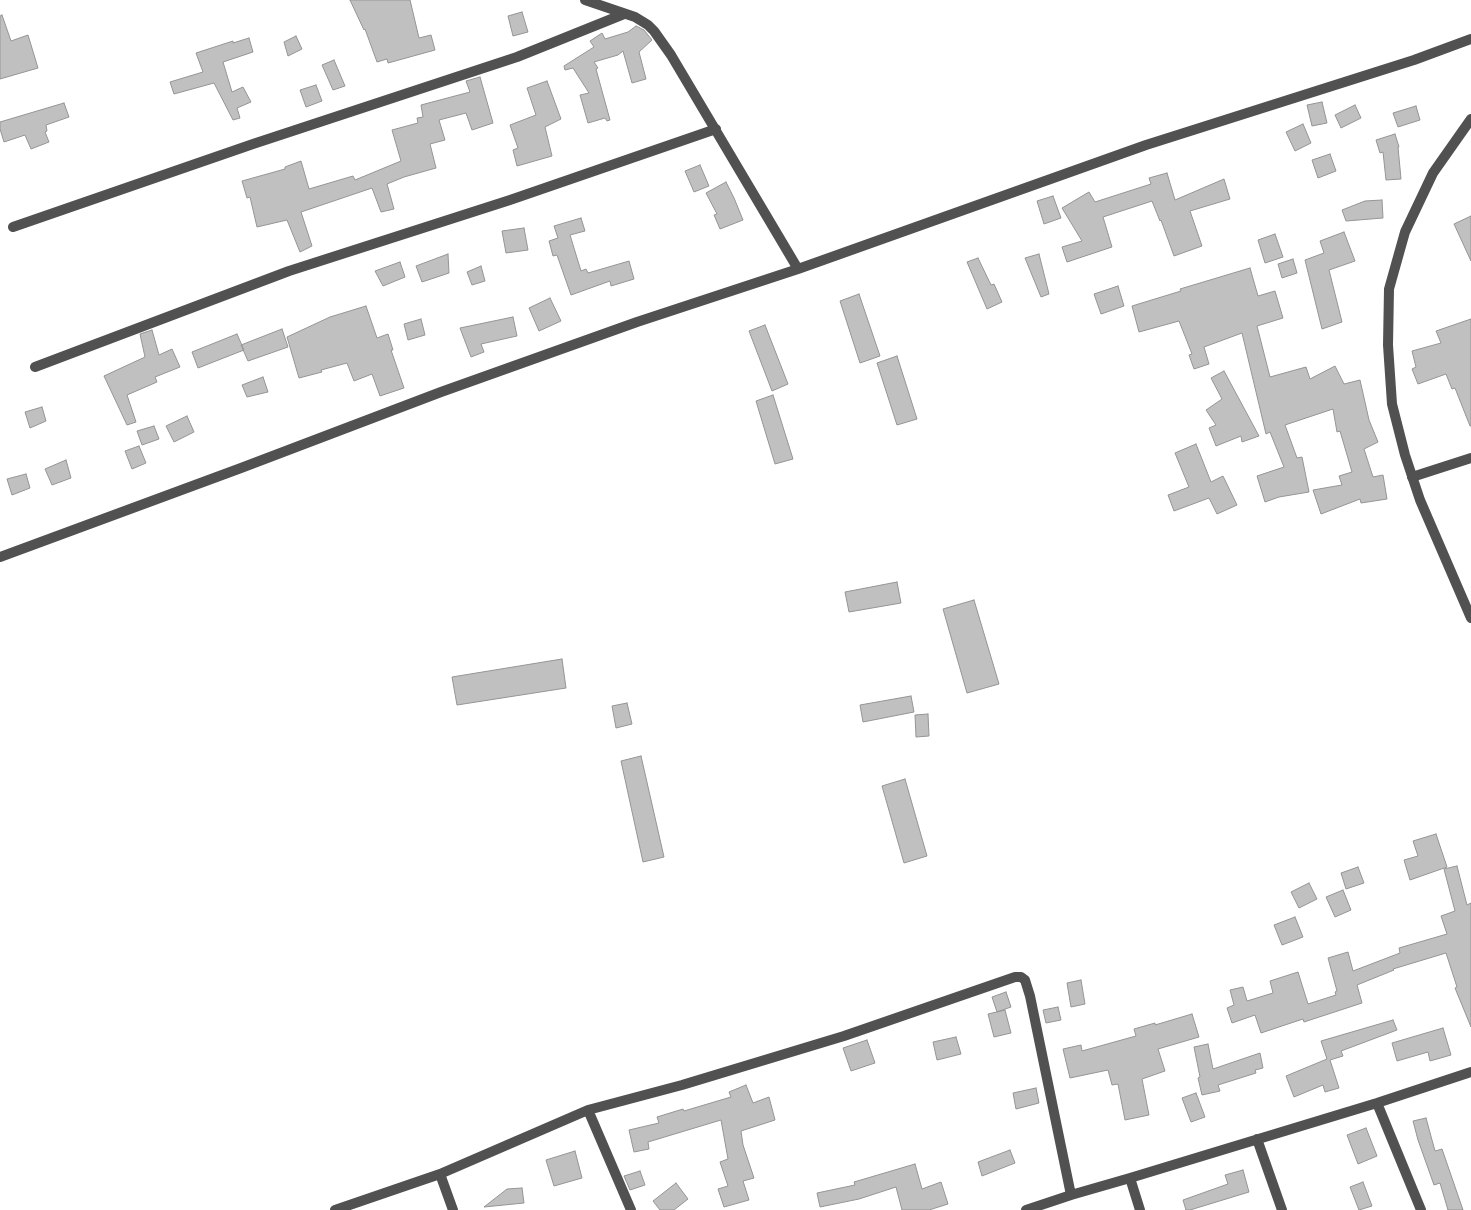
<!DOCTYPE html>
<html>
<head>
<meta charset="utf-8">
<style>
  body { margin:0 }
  canvas { display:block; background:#fff }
</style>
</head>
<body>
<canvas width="1471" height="1210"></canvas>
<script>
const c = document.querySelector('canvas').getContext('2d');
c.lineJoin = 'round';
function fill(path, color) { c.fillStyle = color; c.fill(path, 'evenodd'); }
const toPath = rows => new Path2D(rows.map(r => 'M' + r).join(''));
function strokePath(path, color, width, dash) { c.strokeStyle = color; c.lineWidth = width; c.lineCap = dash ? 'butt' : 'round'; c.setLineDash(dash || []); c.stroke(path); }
const building = toPath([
  [350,0,410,0,419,38,431,35,435,50,388,63,387,59,377,62,365,29,364,30,350,0],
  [522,12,528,32,513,36,508,16,522,12],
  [2,15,11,41,28,35,38,68,0,79,0,16,2,15],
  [636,26,644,30,652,40,639,52,646,79,632,83,623,51,618,55,594,62,598,68,596,69,610,120,607,121,605,118,588,123,580,95,589,93,573,68,565,70,564,66,594,47,590,41,602,33,605,39,628,32,636,26],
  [296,36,302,49,288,56,284,42,296,36],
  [249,38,253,52,223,62,232,92,243,87,251,102,237,108,240,118,233,120,214,83,174,94,170,82,203,72,196,53,233,41,233,43,249,38],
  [334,60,345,86,333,90,322,65,334,60],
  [480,77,493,123,472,130,466,113,439,120,445,140,430,144,436,168,404,177,387,184,394,209,381,212,372,188,301,212,312,246,300,252,287,220,257,227,250,197,247,198,242,181,285,169,285,167,301,161,309,189,353,176,355,180,401,161,392,130,418,123,417,118,423,117,421,105,470,92,466,81,480,77],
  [547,81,561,119,545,127,552,156,517,166,513,150,518,148,510,125,536,115,527,88,547,81],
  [316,85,322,101,306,107,300,90,316,85],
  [1322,102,1327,123,1312,126,1307,105,1322,102],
  [64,103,69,117,46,125,47,131,45,132,49,142,31,149,25,135,4,142,0,129,0,122,64,103],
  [1355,105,1361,118,1341,128,1335,115,1355,105],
  [1416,106,1420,120,1398,127,1393,113,1416,106],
  [1303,124,1311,143,1295,151,1286,132,1303,124],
  [1395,134,1399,147,1398,147,1401,179,1386,180,1383,152,1380,153,1376,140,1395,134],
  [1330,154,1336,171,1318,178,1312,160,1330,154],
  [700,165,709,186,694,192,685,171,700,165],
  [1167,173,1175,200,1224,179,1230,199,1190,211,1202,246,1174,256,1161,220,1160,221,1152,201,1103,217,1112,247,1067,262,1062,247,1082,241,1062,208,1089,192,1095,202,1151,184,1149,178,1167,173],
  [726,182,734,198,743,220,720,229,714,215,717,214,706,193,726,182],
  [1053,196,1061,218,1044,224,1037,201,1053,196],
  [1382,200,1383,218,1346,221,1342,210,1365,201,1382,200],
  [1471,216,1471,261,1454,224,1471,216],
  [581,218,585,231,570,235,581,271,586,269,588,273,629,261,634,279,611,286,610,281,571,295,557,255,553,256,549,241,558,238,554,226,581,218],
  [524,228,528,250,506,253,502,231,524,228],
  [1344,232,1355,261,1329,270,1342,322,1322,329,1305,260,1324,253,1320,241,1344,232],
  [1275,234,1283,257,1265,263,1258,240,1275,234],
  [448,254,449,273,422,282,416,266,448,254],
  [1039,254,1049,294,1041,297,1025,258,1039,254],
  [978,258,991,285,994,284,1002,302,987,309,967,262,978,258],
  [1293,259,1297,273,1282,278,1278,264,1293,259],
  [400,262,405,277,383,286,375,271,400,262],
  [481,266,485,281,472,285,467,272,481,266],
  [1250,268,1258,296,1275,291,1283,318,1257,326,1270,377,1306,367,1310,379,1335,366,1344,384,1360,380,1369,420,1378,442,1364,449,1373,477,1383,475,1387,499,1361,503,1360,499,1321,514,1313,490,1342,485,1339,476,1352,472,1340,431,1337,432,1333,409,1285,425,1297,458,1302,457,1309,492,1279,497,1265,502,1257,476,1284,467,1270,432,1266,434,1242,333,1204,347,1209,364,1194,369,1189,355,1192,354,1179,321,1139,332,1132,306,1181,291,1180,289,1250,268],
  [1118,286,1124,306,1101,314,1094,294,1118,286],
  [859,294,880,356,860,363,840,301,859,294],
  [550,298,561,321,539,331,529,308,550,298],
  [366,306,377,338,388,334,393,350,391,350,404,388,380,396,372,374,354,381,347,363,321,370,322,372,299,378,287,337,330,317,366,306],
  [513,317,517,336,481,344,484,352,471,357,460,328,513,317],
  [421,319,425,335,408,340,404,324,421,319],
  [1471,319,1471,426,1470,426,1455,388,1452,389,1446,374,1418,384,1412,369,1416,367,1412,351,1441,343,1436,331,1471,319],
  [765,325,788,384,772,391,749,331,765,325],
  [282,329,288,347,248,361,241,345,282,329],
  [152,330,159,355,172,349,180,367,155,377,157,382,127,395,136,422,127,425,104,376,145,357,140,334,152,330],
  [237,334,244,350,198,368,192,352,237,334],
  [897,356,917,419,897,425,877,363,897,356],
  [1224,371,1259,436,1242,442,1241,436,1216,446,1209,428,1216,425,1206,410,1222,399,1211,378,1224,371],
  [263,377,268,392,247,397,242,385,263,377],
  [773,395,793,459,775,464,756,401,773,395],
  [42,407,46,421,30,428,25,412,42,407],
  [187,416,194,432,174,442,166,426,187,416],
  [154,426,159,439,142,445,137,431,154,426],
  [1196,444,1211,482,1223,476,1237,505,1217,514,1209,498,1174,511,1168,495,1189,487,1175,453,1196,444],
  [139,446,146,463,132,469,125,451,139,446],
  [66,460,71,478,52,485,45,469,66,460],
  [26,474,30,488,12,495,7,479,26,474],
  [897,582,901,603,849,612,845,592,897,582],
  [974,600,999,684,967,693,943,609,974,600],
  [562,659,566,688,457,705,452,677,562,659],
  [911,696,914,712,863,722,860,705,911,696],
  [627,703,632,724,616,728,612,706,627,703],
  [928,714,929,736,916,737,915,715,928,714],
  [641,756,664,857,643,862,621,761,641,756],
  [905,779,927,856,904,863,882,786,905,779],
  [1436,834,1447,867,1410,880,1404,860,1418,856,1413,841,1436,834],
  [1457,866,1467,905,1471,903,1471,1027,1455,988,1457,987,1446,953,1393,969,1394,970,1357,985,1362,1003,1304,1022,1303,1019,1261,1033,1255,1015,1232,1023,1227,1008,1234,1005,1230,990,1243,987,1247,1001,1273,993,1270,981,1298,972,1308,1004,1336,995,1335,992,1337,991,1328,958,1348,952,1353,971,1400,953,1399,948,1447,934,1441,916,1455,911,1444,869,1457,866],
  [1358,867,1364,883,1346,889,1341,873,1358,867],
  [1309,883,1317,899,1299,908,1291,892,1309,883],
  [1343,890,1351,910,1335,917,1326,897,1343,890],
  [1295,917,1303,937,1282,945,1274,925,1295,917],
  [1081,980,1085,1004,1071,1007,1067,983,1081,980],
  [1006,992,1011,1007,997,1012,992,997,1006,992],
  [1058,1007,1061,1020,1046,1023,1043,1010,1058,1007],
  [1005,1010,1011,1033,994,1037,988,1014,1005,1010],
  [1192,1014,1199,1037,1158,1049,1165,1071,1142,1079,1149,1115,1125,1120,1118,1084,1112,1085,1108,1070,1070,1078,1063,1049,1081,1045,1082,1051,1136,1036,1134,1029,1155,1023,1155,1025,1192,1014],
  [1393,1020,1397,1030,1341,1051,1343,1056,1330,1060,1339,1088,1325,1092,1323,1085,1294,1097,1286,1076,1327,1059,1321,1041,1393,1020],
  [1443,1028,1451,1055,1430,1061,1428,1052,1397,1061,1392,1043,1443,1028],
  [956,1037,961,1054,937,1060,933,1042,956,1037],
  [867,1040,875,1063,851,1071,843,1048,867,1040],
  [1208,1044,1213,1069,1260,1053,1263,1068,1255,1070,1256,1073,1218,1085,1220,1091,1202,1095,1198,1078,1200,1077,1194,1047,1208,1044],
  [746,1085,753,1103,769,1097,775,1120,741,1131,743,1145,754,1178,743,1181,749,1200,724,1207,718,1189,728,1186,720,1162,728,1159,721,1120,648,1142,649,1149,634,1152,629,1130,659,1123,657,1117,683,1109,684,1111,731,1097,729,1092,746,1085],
  [1036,1088,1039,1103,1016,1109,1013,1093,1036,1088],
  [1196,1093,1205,1117,1191,1122,1182,1098,1196,1093],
  [1426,1118,1435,1151,1442,1149,1463,1210,1448,1210,1440,1183,1434,1185,1418,1140,1413,1121,1426,1118],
  [1366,1128,1377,1156,1358,1164,1347,1135,1366,1128],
  [1010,1150,1015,1163,982,1176,978,1162,1010,1150],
  [575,1151,582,1178,554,1186,546,1160,575,1151],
  [915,1164,922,1189,941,1182,948,1204,929,1210,902,1210,896,1187,859,1199,820,1207,817,1193,855,1185,854,1182,915,1164],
  [1243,1170,1249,1192,1190,1210,1186,1210,1183,1200,1228,1184,1225,1175,1243,1170],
  [640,1171,645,1185,630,1190,624,1176,640,1171],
  [1363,1182,1372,1206,1359,1210,1350,1187,1363,1182],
  [676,1183,688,1199,674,1210,660,1210,653,1201,676,1183],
  [522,1188,524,1203,484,1207,507,1189,522,1188]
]);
const minor = toPath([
  [585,0,635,17,648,25,654,31,671,55,798,269],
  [13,227,253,144,517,57,624,14],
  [35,367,289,271,510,200,716,129],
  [1412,477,1471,458],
  [0,557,241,468,441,392,637,322,798,269,1146,145,1414,60,1471,39],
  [1377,1103,1421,1210],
  [1257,1139,1282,1210],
  [440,1174,453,1210],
  [1130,1178,1140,1210],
  [335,1210,440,1174,588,1110],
  [631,1210,588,1110,682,1085,844,1036,1015,977,1021,977,1025,980,1030,996,1071,1195],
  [1026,1210,1071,1195,1130,1178,1377,1103,1471,1072]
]);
const tertiary = toPath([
  [1471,119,1433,173,1405,232,1389,289,1388,345,1392,404,1405,455,1420,500,1471,618]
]);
fill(building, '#c0c0c0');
strokePath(building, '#959595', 1);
strokePath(minor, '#515151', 10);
strokePath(tertiary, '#515151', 10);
</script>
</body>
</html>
